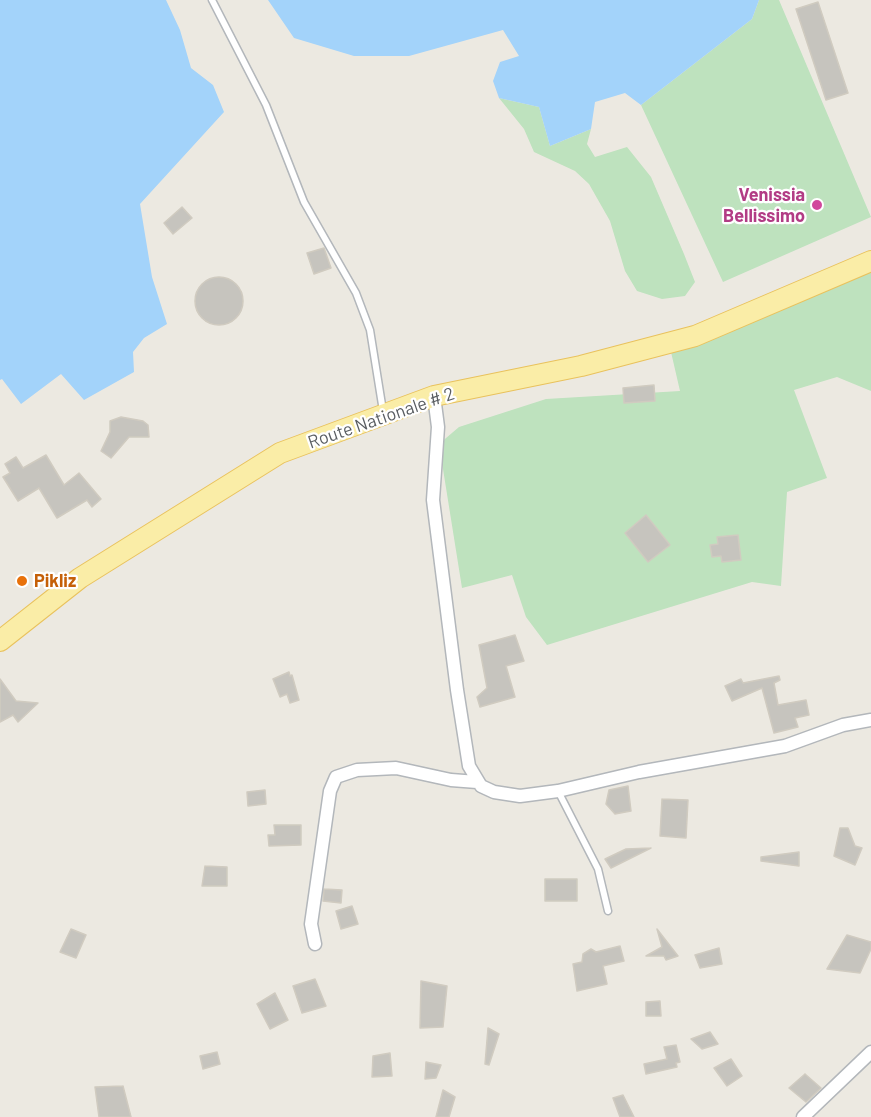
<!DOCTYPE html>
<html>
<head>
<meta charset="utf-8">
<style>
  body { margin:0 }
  canvas { display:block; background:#ece9e1 }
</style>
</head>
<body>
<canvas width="871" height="1117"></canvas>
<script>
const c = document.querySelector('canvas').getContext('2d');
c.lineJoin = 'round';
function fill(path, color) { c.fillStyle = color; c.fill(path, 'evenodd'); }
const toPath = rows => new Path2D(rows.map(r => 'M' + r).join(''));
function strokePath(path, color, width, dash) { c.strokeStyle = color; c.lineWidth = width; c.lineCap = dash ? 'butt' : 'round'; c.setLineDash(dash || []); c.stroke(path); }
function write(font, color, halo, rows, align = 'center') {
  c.font = font + ' Barlow,sans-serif'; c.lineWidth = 4.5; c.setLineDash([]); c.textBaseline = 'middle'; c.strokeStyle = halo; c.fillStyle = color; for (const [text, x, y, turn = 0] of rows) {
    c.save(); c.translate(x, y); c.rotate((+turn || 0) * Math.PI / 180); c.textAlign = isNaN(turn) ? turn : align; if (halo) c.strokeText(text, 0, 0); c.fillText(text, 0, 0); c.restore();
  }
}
const green = toPath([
  [759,0,779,0,871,217,723,282,641,105,752,19],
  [499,98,539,107,550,146,591,129,587,144,595,157,627,147,651,177,684,254,695,282,685,296,662,299,637,291,625,271,610,221,589,184,575,171,534,152,524,129],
  [871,270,871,391,837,377,794,390,827,478,787,492,781,586,752,582,547,645,526,617,512,575,462,588,439,444,459,427,546,399,680,391,671,352]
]);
const water = toPath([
  [0,0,166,0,180,30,191,68,213,85,224,112,140,204,152,277,167,324,144,338,133,352,134,372,84,400,61,374,21,404,2,379,0,380],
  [268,0,759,0,752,19,641,105,625,93,595,102,591,129,550,146,539,107,499,98,493,81,500,62,519,56,503,30,409,56,354,56,294,38]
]);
const building = toPath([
  [818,2,848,93,826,100,796,9,818,2],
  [182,207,192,218,173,234,164,223,182,207],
  [324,248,331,268,314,274,307,253,324,248],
  '195 301a24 24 0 1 1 48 0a24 24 0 1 1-48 0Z',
  [654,385,655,401,624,403,623,388,654,385],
  [121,417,143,421,148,425,149,437,129,437,111,458,101,451,110,432,110,421,121,417],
  [46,455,64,485,79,473,101,499,92,507,87,500,57,518,39,488,18,501,3,477,10,473,5,464,16,457,23,468,46,455],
  [646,515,670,545,648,562,625,533,646,515],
  [738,535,741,560,722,562,721,556,712,557,710,545,718,544,717,537,738,535],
  [515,635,524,661,506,666,515,697,480,707,477,697,487,688,479,645,515,635],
  [289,672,290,676,292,675,299,700,290,703,287,694,280,697,273,679,289,672],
  [779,676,780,680,774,683,778,705,806,700,809,715,795,718,798,727,774,733,762,688,732,701,725,686,741,679,743,683,779,676],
  [0,679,16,701,38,703,18,722,13,715,0,722,0,679],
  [628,786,631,811,615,814,606,804,609,790,628,786],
  [265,790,266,804,248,806,247,792,265,790],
  [662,799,688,800,686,838,660,836,662,799],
  [274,825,301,825,301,845,269,846,268,835,275,835,274,825],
  [840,828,848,828,855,846,862,848,855,865,834,856,840,828],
  [651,848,611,868,605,859,626,849,651,848],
  [799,852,799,866,761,861,761,857,799,852],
  [205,866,227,867,227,886,202,886,205,866],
  [545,879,577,879,577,901,545,901,545,879],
  [324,889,342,890,341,903,323,901,324,889],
  [352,906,358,924,341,929,336,911,352,906],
  [71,929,86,935,76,958,60,952,71,929],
  [657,929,678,956,666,960,664,956,646,956,662,947,657,929],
  [847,935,871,942,871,949,860,973,827,969,847,935],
  [620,946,624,961,603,966,607,984,577,991,573,964,582,962,583,954,591,949,596,952,620,946],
  [719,948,722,964,700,968,695,955,719,948],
  [315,979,326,1006,302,1013,293,986,315,979],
  [421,981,447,986,443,1027,420,1028,421,981],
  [275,993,288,1020,270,1029,257,1004,275,993],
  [660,1001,661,1016,646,1016,646,1002,660,1001],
  [488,1028,499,1034,489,1065,485,1064,488,1028],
  [710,1032,718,1044,702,1049,691,1039,710,1032],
  [676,1045,680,1062,676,1063,677,1067,646,1074,644,1064,667,1059,664,1047,676,1045],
  [217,1052,220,1064,203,1069,200,1056,217,1052],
  [390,1053,392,1076,372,1077,373,1056,390,1053],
  [731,1059,742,1076,727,1086,714,1068,731,1059],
  [426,1062,441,1065,436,1078,425,1079,426,1062],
  [805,1074,821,1088,806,1102,789,1088,805,1074],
  [123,1086,131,1117,99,1117,95,1087,123,1086],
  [443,1090,455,1097,449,1117,436,1117,443,1090],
  [623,1095,634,1117,620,1117,613,1098,623,1095]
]);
const service = toPath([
  [212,0,266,105,304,202,356,293,370,330,383,411],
  [558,791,598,869,608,911]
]);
const minor = toPath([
  [434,396,438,427,433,500,457,690,469,766,481,786,494,792,520,796,558,791,639,772,785,746,843,725,871,720],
  [315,944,311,924,330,791,336,777,357,770,396,768,451,780,477,782],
  [803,1117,871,1052]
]);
const primary = toPath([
  [0,641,80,578,280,453,434,396,581,366,695,336,871,261]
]);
const markers = [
  [817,205,6,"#d1479c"],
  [22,581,6,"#e8710a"]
];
const hotelNames = [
  ["Venissia",805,195],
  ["Bellissimo",805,216]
];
const streetNames = [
  ["Route Nationale # 2",381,418,-19]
];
const foodNames = [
  ["Pikliz",34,581]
];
fill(green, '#bee2be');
fill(water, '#a3d3fa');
fill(building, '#c6c4be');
strokePath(building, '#d0cbc0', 1.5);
strokePath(service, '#b3b7bb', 9);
strokePath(minor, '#b3b7bb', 15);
strokePath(primary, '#e9c25d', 22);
strokePath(service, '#fff', 6);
strokePath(minor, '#fff', 12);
strokePath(primary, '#faeda7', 20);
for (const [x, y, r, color] of markers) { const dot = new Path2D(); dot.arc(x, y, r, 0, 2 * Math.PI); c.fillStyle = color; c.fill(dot); strokePath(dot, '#fff', 2); }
write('bold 18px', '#b23c85', '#fff', hotelNames, 'right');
write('18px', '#595d61', '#fff', streetNames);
write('bold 18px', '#c56008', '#fff', foodNames, 'left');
</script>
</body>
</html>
